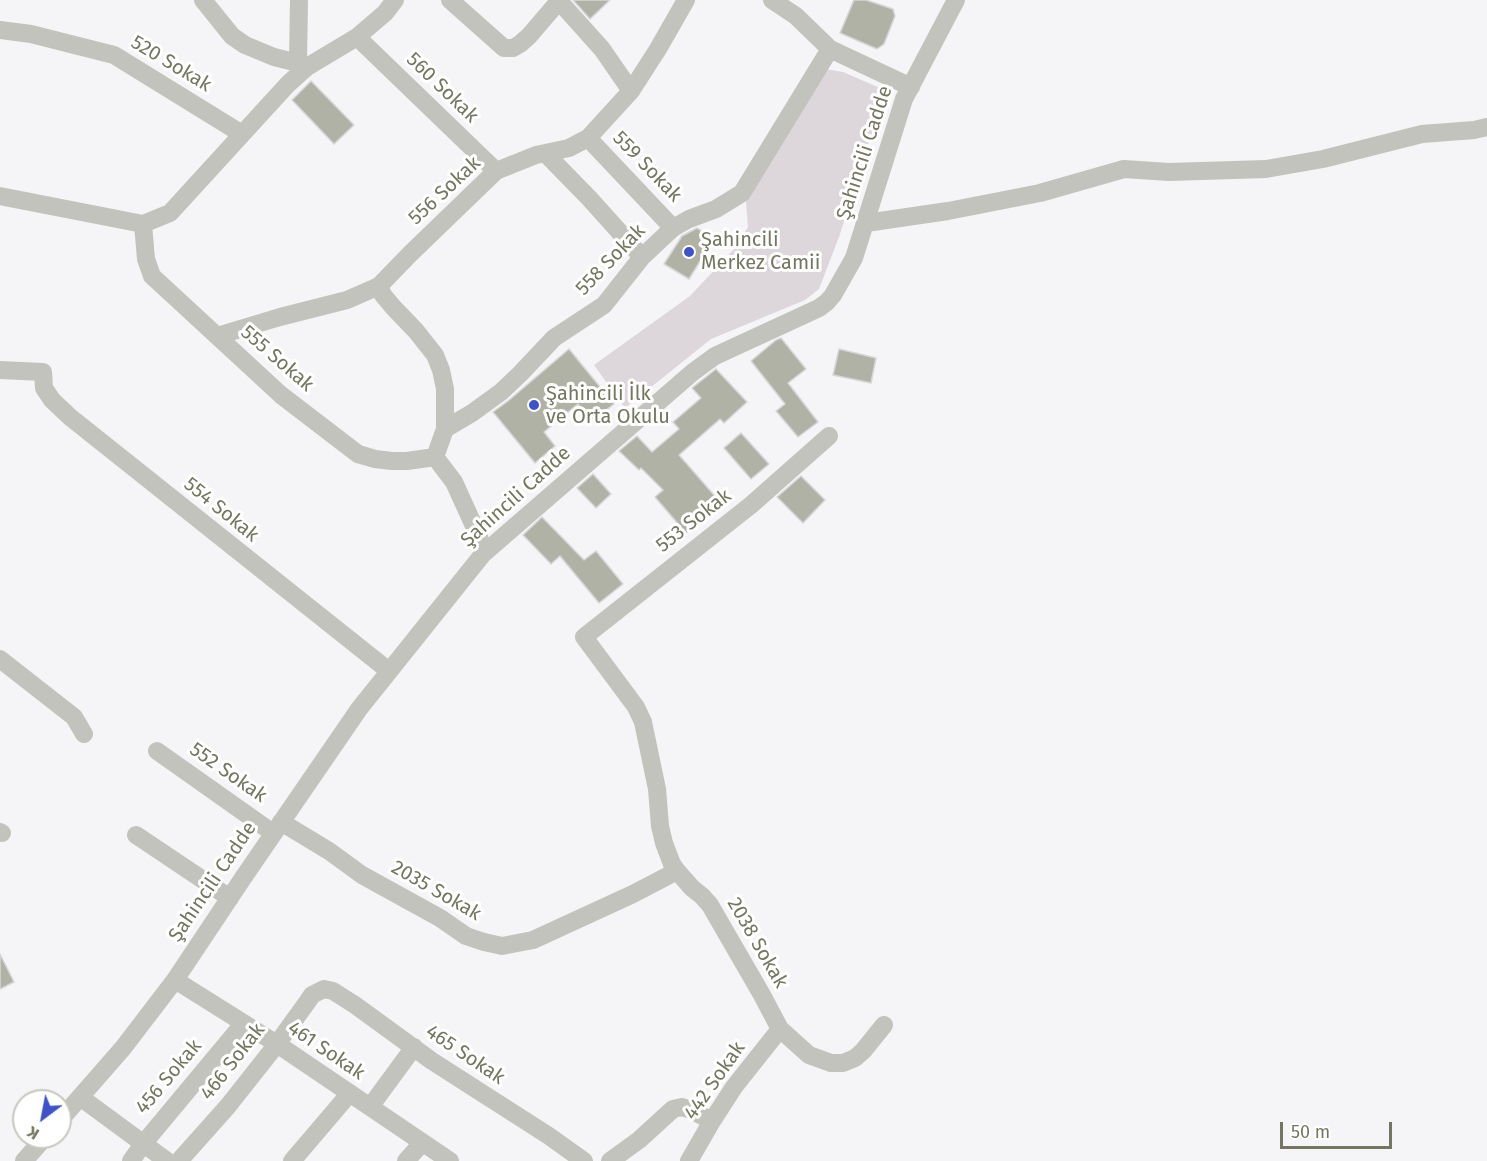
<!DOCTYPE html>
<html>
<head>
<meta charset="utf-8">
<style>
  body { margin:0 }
  #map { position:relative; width:1487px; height:1161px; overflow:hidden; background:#f5f4f6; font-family:"Fira Sans",sans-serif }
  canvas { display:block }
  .north { position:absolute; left:12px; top:1089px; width:60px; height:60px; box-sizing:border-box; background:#fff; border:2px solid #c7c8bf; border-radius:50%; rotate:212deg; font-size:16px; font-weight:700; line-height:24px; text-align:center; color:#747660 }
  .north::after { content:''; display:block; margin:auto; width:21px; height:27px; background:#3e52cc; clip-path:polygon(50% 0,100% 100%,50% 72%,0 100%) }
  .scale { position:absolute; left:1280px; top:1122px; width:112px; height:27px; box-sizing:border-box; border:3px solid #747660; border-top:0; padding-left:8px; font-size:18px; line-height:21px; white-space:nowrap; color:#747660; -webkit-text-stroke:4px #fff; paint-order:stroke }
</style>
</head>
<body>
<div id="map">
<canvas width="1487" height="1161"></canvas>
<div class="north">K</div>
<div class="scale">50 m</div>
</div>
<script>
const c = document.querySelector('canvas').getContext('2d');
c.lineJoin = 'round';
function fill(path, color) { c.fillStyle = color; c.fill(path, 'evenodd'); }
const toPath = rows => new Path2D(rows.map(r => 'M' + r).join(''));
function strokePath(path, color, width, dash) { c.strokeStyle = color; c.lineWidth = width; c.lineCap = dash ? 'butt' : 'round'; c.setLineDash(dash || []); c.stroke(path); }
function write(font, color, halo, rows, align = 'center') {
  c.font = font + ' "Fira Sans",sans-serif'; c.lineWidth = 6; c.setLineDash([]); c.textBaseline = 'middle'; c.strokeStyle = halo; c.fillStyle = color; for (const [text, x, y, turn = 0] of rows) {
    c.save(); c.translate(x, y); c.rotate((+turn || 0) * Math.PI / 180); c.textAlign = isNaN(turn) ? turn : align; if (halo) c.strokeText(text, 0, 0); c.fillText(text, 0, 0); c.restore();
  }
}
const green = toPath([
  [825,69,843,72,880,88,881,104,839,237,819,289,805,300,711,339,625,408,594,365,690,296,734,249,748,227,746,202]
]);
const building = toPath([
  [573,0,610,0,590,19,573,0],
  [854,0,866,0,893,9,895,16,884,44,877,49,840,33,854,0],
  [311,81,354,125,334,144,292,100,311,81],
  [697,228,714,239,689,279,664,264,682,236,697,228],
  [781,338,806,369,788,383,818,422,798,437,776,411,785,404,751,361,776,340,781,338],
  [569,349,614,404,592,421,578,404,544,432,555,446,535,463,493,412,508,401,569,349],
  [839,349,876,358,871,383,833,375,839,349],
  [716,369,747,402,724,423,720,419,679,455,721,503,686,533,655,497,663,490,641,468,639,470,619,451,637,436,652,452,679,429,673,422,701,398,692,388,716,369],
  [741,433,769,464,751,479,724,448,741,433],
  [593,474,611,494,596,508,577,488,593,474],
  [801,476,825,500,803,523,777,497,801,476],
  [542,517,584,560,596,551,623,584,599,603,560,556,551,564,523,535,542,517],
  [0,954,14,982,0,989,0,954]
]);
const minor = toPath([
  [203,0,232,36,245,45,274,57,298,63,307,67],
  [450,0,504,48,513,48,520,44,529,36,559,1],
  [558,0,602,49,631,91],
  [772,0,796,16,830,49,911,87],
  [0,30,31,34,114,55,242,134],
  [357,37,496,171],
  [298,63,299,0],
  [588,138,673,228],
  [546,154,589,198,642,257],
  [0,196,143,224,170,213,288,84,307,67,357,37,385,13,395,0],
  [866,223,948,211,1040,193,1124,169,1169,172,1266,169,1323,159,1422,134,1474,130,1487,127],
  [143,224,146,259,152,276,281,395,358,454,375,459,392,461,407,461,435,457],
  [379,286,383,295,393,307,416,331,435,355,441,370,445,389,445,429,435,457,454,482,479,537,483,554],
  [217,336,280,317,347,300,379,286,410,254,496,171,536,155,569,148,588,138,631,91,658,49,686,0],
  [0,370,43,372,44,388,52,400,70,417,389,671],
  [445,429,472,413,501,392,520,374,554,338,604,305,642,257,673,228,689,219,716,209,742,193,830,49],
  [829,436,751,505,584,637,636,707,643,722,657,789,660,826,664,843,672,864,677,871,692,888,702,896,710,905,762,995,780,1029,809,1055,831,1063,843,1063,855,1058,863,1051,884,1025],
  [0,659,74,717,84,734],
  [157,751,273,833],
  [281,822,329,851,362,875,440,918,466,936,484,942,502,946,533,940,633,894,677,871],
  [0,832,2,833],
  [136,835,230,898],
  [175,980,277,1044,450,1161],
  [80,1097,167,1161],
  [370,1107,414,1047],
  [60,1120,123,1048,175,980,243,878,359,709,483,554,693,372,715,356,819,308,827,302,833,295,854,258,904,99,956,0],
  [24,1161,45,1137],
  [131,1161,143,1144,243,1024],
  [179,1161,228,1106,277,1044,308,1001,312,995,324,989,333,991,355,1005,432,1061,549,1136,584,1161],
  [292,1161,350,1093],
  [406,1161,422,1143],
  [610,1161,639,1140,673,1109,682,1107,691,1110,712,1121],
  [689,1161,712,1121,734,1087,780,1029]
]);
const markers = [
  [689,252,6,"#3e52cc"],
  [534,405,6,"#3e52cc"]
];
const streetNames = [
  ["520 Sokak",171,64,31],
  ["560 Sokak",442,88,44],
  ["Şahincili Cadde",865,153,-72],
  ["559 Sokak",647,167,46],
  ["556 Sokak",445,191,-43],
  ["558 Sokak",611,260,-46],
  ["555 Sokak",277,359,41],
  ["Şahincili Cadde",516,497,-42],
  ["554 Sokak",221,510,39],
  ["553 Sokak",694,521,-38],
  ["552 Sokak",228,773,35],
  ["Şahincili Cadde",213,882,-56],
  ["2035 Sokak",436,891,30],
  ["2038 Sokak",757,943,60],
  ["461 Sokak",326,1051,34],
  ["465 Sokak",465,1055,34],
  ["466 Sokak",233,1062,-52],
  ["456 Sokak",169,1077,-50],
  ["442 Sokak",715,1081,-55]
];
const poiNames = [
  ["Şahincili",701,240],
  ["Merkez Camii",701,263],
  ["Şahincili İlk",546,394],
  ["ve Orta Okulu",546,417]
];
fill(green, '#ddd6db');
fill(building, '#b1b2a6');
strokePath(building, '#d7d6d8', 1.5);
strokePath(minor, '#c2c3bc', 18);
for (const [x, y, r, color] of markers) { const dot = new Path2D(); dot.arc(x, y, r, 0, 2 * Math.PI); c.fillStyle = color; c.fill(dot); strokePath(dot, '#fff', 2); }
write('20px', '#747660', '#fff', streetNames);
write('20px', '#747660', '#fff', poiNames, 'left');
</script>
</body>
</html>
